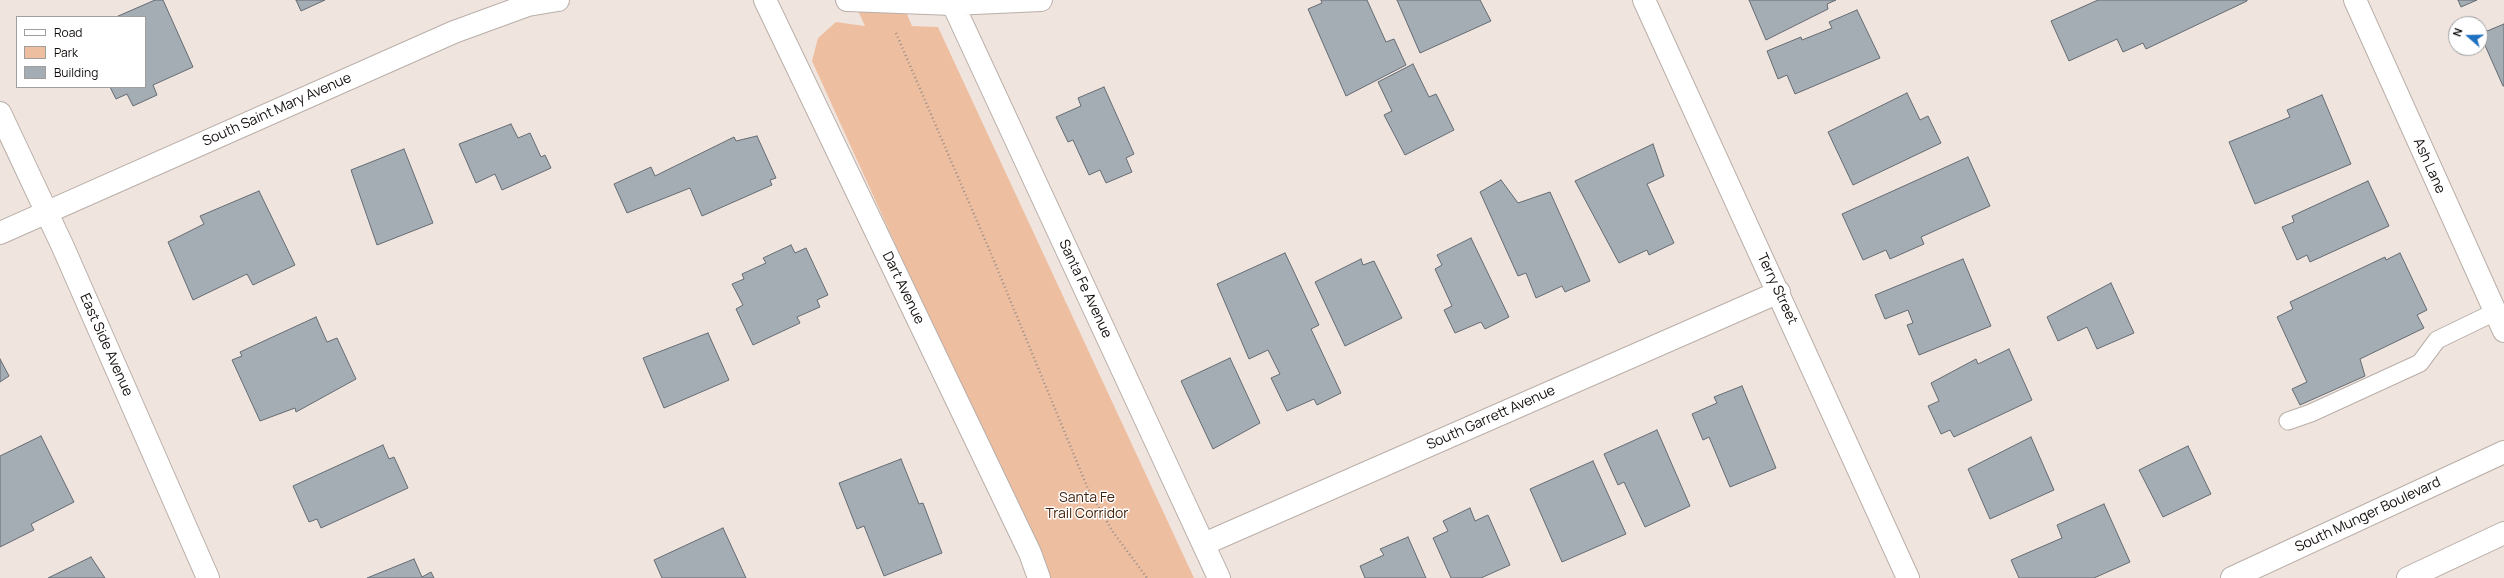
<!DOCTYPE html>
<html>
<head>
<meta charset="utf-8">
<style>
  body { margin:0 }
  #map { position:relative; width:2504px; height:578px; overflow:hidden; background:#f0e5de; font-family:Manrope,sans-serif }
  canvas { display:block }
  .legend { position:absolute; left:16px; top:16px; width:130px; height:72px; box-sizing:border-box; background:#fff; border:1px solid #a09f9e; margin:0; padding:5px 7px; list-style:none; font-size:12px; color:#120e0c }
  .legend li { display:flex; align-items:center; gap:8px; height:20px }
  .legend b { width:20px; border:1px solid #a09f9e }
  .north { position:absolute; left:2448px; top:16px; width:40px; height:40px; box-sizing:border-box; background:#fff; border:1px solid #a09f9e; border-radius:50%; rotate:290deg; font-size:11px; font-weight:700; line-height:16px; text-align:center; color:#120e0c }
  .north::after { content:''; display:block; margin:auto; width:14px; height:18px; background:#2072c1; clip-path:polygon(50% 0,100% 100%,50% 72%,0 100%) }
</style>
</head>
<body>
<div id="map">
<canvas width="2504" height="578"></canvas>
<ul class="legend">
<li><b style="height:5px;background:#fff"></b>Road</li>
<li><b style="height:11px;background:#eebea1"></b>Park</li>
<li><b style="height:11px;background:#a4acb4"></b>Building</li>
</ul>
<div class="north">N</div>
</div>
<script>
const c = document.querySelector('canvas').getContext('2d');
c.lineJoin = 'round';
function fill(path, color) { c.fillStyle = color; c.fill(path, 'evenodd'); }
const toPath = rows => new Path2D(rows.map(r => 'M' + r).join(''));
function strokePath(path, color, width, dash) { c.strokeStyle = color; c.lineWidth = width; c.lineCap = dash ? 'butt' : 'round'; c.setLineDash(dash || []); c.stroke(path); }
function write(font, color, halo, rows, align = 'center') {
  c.font = font + ' Manrope,sans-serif'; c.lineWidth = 3; c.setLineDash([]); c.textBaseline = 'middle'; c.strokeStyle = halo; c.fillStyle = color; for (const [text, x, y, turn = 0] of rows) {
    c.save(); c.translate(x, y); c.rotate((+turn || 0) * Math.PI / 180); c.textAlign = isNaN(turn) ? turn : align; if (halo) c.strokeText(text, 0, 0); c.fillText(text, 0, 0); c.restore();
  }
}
const green = toPath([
  [853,0,901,0,912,26,938,27,1194,578,1047,578,812,61,818,38,836,22,865,26]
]);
const building = toPath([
  [155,0,163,0,193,67,153,85,157,95,133,106,127,94,116,99,110,87,145,87,145,17,116,17,155,0],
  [296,0,325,0,301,11,296,0],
  [1321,0,1367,0,1386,42,1394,39,1406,65,1346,96,1308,9,1322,3,1321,0],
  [1397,0,1480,0,1491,21,1420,53,1397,0],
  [1749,0,1836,0,1827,4,1828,9,1766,40,1749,0],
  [2098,0,2247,0,2247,1,2146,49,2143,43,2123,52,2117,39,2069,61,2051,21,2098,0],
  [2458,0,2477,0,2461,7,2458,0],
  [1857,10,1880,58,1795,94,1787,75,1778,79,1767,51,1801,37,1802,40,1832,28,1829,22,1857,10],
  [2504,24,2504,86,2503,86,2480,34,2504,24],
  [1413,64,1429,97,1436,94,1454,130,1405,155,1384,115,1392,111,1378,82,1413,64],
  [1104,87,1134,154,1126,158,1132,172,1106,183,1100,170,1089,175,1073,140,1068,142,1056,117,1081,106,1078,98,1104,87],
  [1907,93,1920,120,1928,116,1941,143,1853,185,1828,132,1907,93],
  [2322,95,2351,164,2255,204,2229,142,2290,117,2287,110,2322,95],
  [511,124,518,138,530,133,541,157,545,155,551,168,502,190,495,174,476,183,459,144,511,124],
  [757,136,776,178,770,180,772,185,702,216,690,188,627,213,614,184,651,167,655,176,734,137,736,141,757,136],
  [1653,144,1664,176,1647,184,1674,243,1649,255,1647,250,1619,263,1575,181,1653,144],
  [404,149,433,223,377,245,351,170,404,149],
  [1968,157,1990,206,1921,237,1924,244,1890,259,1886,250,1863,260,1842,214,1968,157],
  [1501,180,1518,203,1550,192,1590,281,1565,292,1562,286,1536,298,1526,273,1518,276,1480,192,1501,180],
  [2368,181,2389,226,2310,262,2307,255,2297,260,2282,227,2294,222,2292,216,2368,181],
  [259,191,295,265,253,285,247,274,193,300,168,242,204,224,200,216,259,191],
  [1471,238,1509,317,1485,329,1481,322,1455,333,1444,310,1452,306,1435,269,1442,265,1437,255,1471,238],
  [791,245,795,253,806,248,828,295,817,300,820,307,797,317,800,323,753,345,736,309,743,305,732,284,744,279,742,274,766,263,763,258,791,245],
  [1285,253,1319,325,1311,329,1341,393,1317,405,1314,399,1287,411,1271,378,1280,374,1268,350,1249,359,1217,284,1285,253],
  [2400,253,2427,310,2417,315,2424,328,2360,359,2365,376,2300,405,2292,389,2307,382,2277,317,2293,309,2290,302,2385,257,2386,260,2400,253],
  [1361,259,1363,265,1374,261,1402,318,1345,346,1315,282,1361,259],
  [1963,259,1991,326,1919,355,1907,325,1913,323,1908,310,1885,319,1875,295,1963,259],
  [2111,283,2134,333,2097,349,2087,327,2058,341,2047,317,2111,283],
  [316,317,327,342,337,338,356,379,296,412,295,408,260,421,232,360,242,356,240,352,316,317],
  [708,333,729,380,664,408,643,358,708,333],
  [2009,349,2032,400,1954,437,1950,430,1941,434,1928,406,1939,401,1931,383,1976,359,1978,364,2009,349],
  [1230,358,1260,423,1213,449,1181,381,1230,358],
  [0,359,9,376,0,382,0,359],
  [1742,386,1776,468,1730,487,1709,437,1703,440,1692,414,1717,403,1714,397,1742,386],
  [1657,430,1690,506,1645,527,1624,482,1618,485,1604,454,1657,430],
  [41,436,74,502,31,524,34,530,0,547,0,456,41,436],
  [2031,437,2054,490,1990,519,1968,469,2031,437],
  [383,445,389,459,394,457,408,488,321,528,317,519,309,522,293,486,383,445],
  [2188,446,2211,494,2163,517,2139,470,2188,446],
  [901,459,919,504,923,503,942,553,884,576,864,526,857,529,839,483,901,459],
  [1593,461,1626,534,1562,562,1530,489,1593,461],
  [2104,504,2130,562,2094,578,2019,578,2011,560,2062,538,2057,525,2104,504],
  [1470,508,1475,521,1488,515,1510,565,1481,578,1451,578,1433,538,1448,531,1443,521,1470,508],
  [723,528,746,578,662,578,654,560,723,528],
  [1408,537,1426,578,1365,578,1360,566,1384,555,1380,549,1408,537],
  [91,557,105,578,48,578,91,557],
  [414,559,422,577,431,572,434,578,367,578,414,559]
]);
const path = toPath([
  [896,33,992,256,1088,489,1113,532,1147,578]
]);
const service = toPath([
  [2288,421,2311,413,2420,363,2437,340,2495,312]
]);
const minor = toPath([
  [765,0,1030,553,1039,578],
  [847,0,953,4,1041,0],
  [951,0,1219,578],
  [1644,0,1908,578],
  [2355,0,2504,331],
  [0,113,63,247,208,578],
  [0,233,454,32,528,5,558,0],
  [1204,544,1779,292]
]);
const secondary = toPath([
  [2232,578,2504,452],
  [2408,578,2504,533]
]);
const streetNames = [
  ["South Saint Mary Avenue",277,110,-24],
  ["Ash Lane",2429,166,66],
  ["Dart Avenue",903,288,64],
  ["Santa Fe Avenue",1085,289,65],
  ["Terry Street",1777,289,65],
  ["East Side Avenue",106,345,66],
  ["South Garrett Avenue",1491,418,-24],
  ["South Munger Boulevard",2368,515,-25]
];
const parkNames = [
  ["Santa Fe",1087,498],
  ["Trail Corridor",1087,514]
];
fill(green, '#eebea1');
fill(building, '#a4acb4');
strokePath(building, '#646b72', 1);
strokePath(service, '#b9aea8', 19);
strokePath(minor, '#b9aea8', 24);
strokePath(secondary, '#b9aea8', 24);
strokePath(path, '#968d88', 2.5, [1, 3]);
strokePath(service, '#fff', 17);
strokePath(minor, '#fff', 22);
strokePath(secondary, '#fff', 22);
write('14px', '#120e0c', '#fff', streetNames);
write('14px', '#44230c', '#fff', parkNames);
</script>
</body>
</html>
